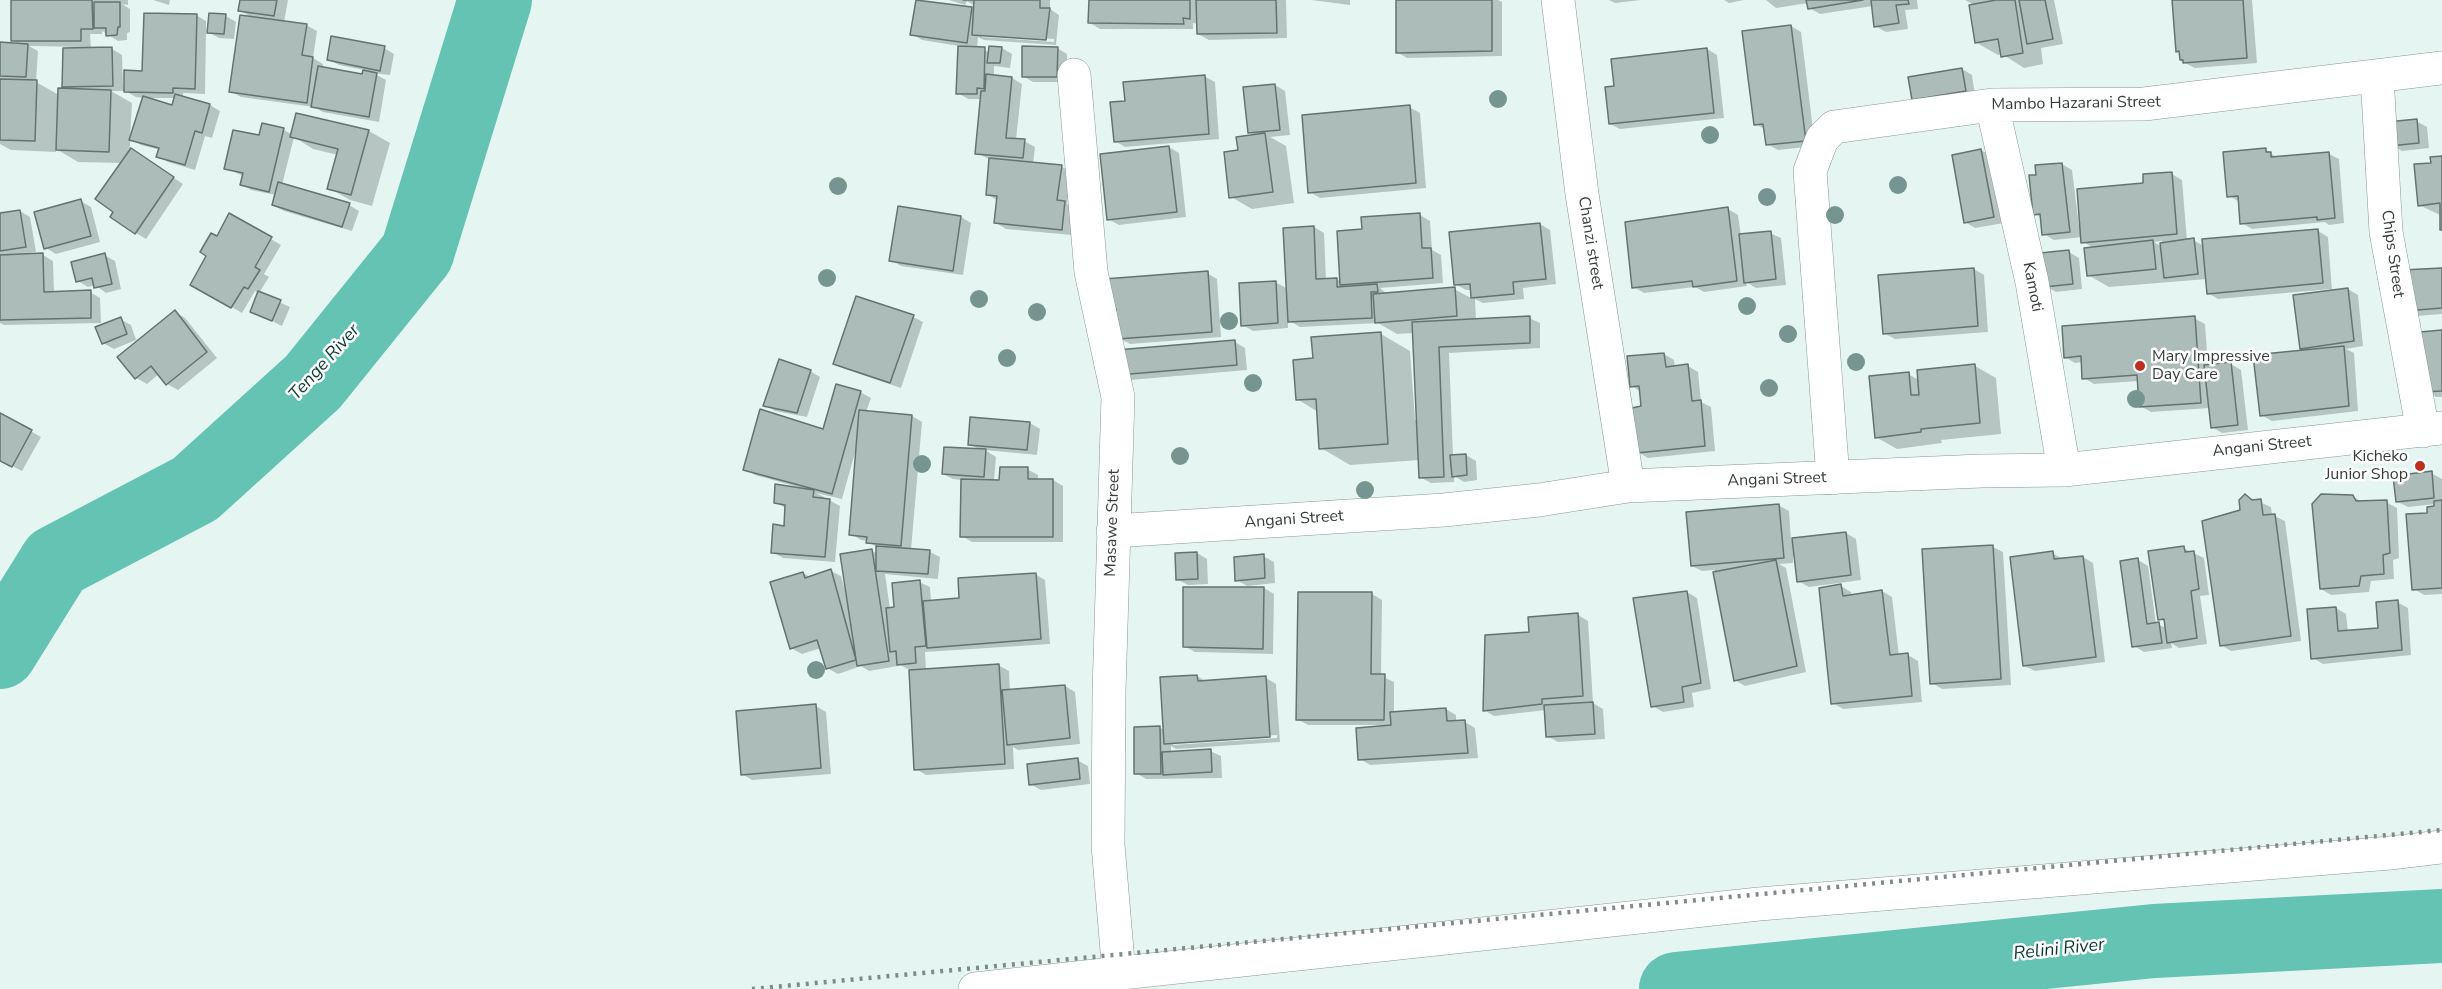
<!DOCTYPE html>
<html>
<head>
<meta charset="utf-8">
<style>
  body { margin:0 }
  canvas { display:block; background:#e5f6f2 }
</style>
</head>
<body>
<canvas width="2442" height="989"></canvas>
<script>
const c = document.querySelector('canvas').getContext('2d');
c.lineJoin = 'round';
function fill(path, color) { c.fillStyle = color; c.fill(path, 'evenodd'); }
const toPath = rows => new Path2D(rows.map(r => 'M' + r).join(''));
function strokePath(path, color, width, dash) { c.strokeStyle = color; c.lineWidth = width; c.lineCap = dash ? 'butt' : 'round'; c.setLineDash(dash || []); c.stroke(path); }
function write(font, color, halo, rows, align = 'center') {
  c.font = font + ' "Nunito Sans",sans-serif'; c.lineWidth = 5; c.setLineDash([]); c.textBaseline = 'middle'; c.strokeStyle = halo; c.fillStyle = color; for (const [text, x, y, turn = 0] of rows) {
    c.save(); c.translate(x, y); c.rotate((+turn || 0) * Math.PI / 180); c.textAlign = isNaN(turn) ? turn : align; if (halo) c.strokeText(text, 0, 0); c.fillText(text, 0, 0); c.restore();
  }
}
const shadow = toPath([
  [12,0,128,0,128,5,122,4,130,9,130,32,127,33,127,40,118,41,102,31,102,34,90,34,91,49,112,49,122,55,123,87,144,73,196,15,206,21,206,31,226,16,236,22,234,39,219,38,206,31,205,94,183,93,183,98,210,105,220,111,212,138,205,136,195,170,168,162,158,156,160,150,141,145,130,139,130,149,183,184,146,239,136,233,115,211,122,163,78,162,56,149,56,152,11,150,0,144,0,44,20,45,12,40],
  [29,46,86,47,64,86,71,90,59,95,36,82,38,51],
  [111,91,125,91,136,97,144,98,130,138,132,103],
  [145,98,175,98,173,107],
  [153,0,170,0,169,5],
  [241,0,288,0,284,22,306,25,317,31,313,58,323,64,323,68,364,75,364,70,339,65,328,59,384,48,394,54,390,75,373,73,386,80,379,122,323,112,314,107,241,97,230,91,253,18,239,10],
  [917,0,975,10,975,6,967,1,965,5,949,0,1050,0,1050,9,1059,15,1056,45,984,40,978,37,977,49,989,52,1002,48,1012,54,1010,68,994,66,994,76,1012,78,1022,84,1016,140,1024,141,1035,147,1033,164,1061,166,1071,172,1067,204,1075,208,1072,235,1006,229,996,223,998,201,987,194,991,160,977,153,982,99,968,99,958,93,959,46,922,40,912,34],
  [982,34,1054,39,1054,42,982,37],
  [978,84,987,89,987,92,976,87],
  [1090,0,1286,0,1287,38,1209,40,1198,34,1198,24,1193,23,1193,29,1100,29,1090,23],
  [1311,0,1350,0,1350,5],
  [1397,0,1498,0,1502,2,1502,56,1407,58,1397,52],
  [1609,0,1641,0,1615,3],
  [1724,0,1744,0,1729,3],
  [1766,0,1917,0,1918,9,1905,10,1908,29,1886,32,1875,26,1873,6,1820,14,1809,8,1808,3,1776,8],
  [1965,0,2054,0,2063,44,2041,48,2043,64,2024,68,2002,54,1998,55,1977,43,1974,5],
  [2174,0,2252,0,2257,63,2195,68,2185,63,2181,53,2177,51],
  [1791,26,1801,32,1815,146,1778,150,1767,144,1766,130,1755,124],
  [1057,48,1067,54,1067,82,1033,82,1023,76],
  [1707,49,1717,55,1724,118,1620,129,1610,124,1616,88],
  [1962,69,1972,75,1975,96,1913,99],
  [1204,76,1215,82,1219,139,1125,147,1115,141,1127,102],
  [1275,85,1285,91,1290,135,1270,137,1286,146,1294,203,1252,209,1231,197,1240,151,1255,136,1250,132],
  [1409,107,1420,113,1426,188,1320,198,1310,192],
  [297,115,369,131,390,143,372,206,350,200,329,188,338,155,313,149,294,137,282,185,349,205,359,211,352,231,284,211,273,205,276,195,251,190,241,184,243,176,226,168,260,137,263,125,284,130,293,135],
  [2416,121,2427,127,2429,148,2402,151,2392,145],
  [1169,147,1179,153,1186,217,1119,225,1108,219],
  [2265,149,2276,157,2329,154,2339,159,2344,223,2329,225,2325,222,2252,229,2242,223,2240,202,2229,196],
  [1981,150,1991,156,2004,223,1975,228,1965,222],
  [2442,157,2442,230,2442,216,2419,205,2432,164],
  [2062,164,2072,170,2079,226,2145,184,2172,174,2182,180,2187,241,2193,240,2204,246,2318,231,2328,237,2332,291,2348,289,2358,295,2363,346,2346,349,2354,353,2358,411,2272,421,2261,415,2307,351,2302,348,2331,289,2218,299,2208,293,2207,279,2109,287,2088,275,2094,248,2083,242,2082,237,2054,240,2044,234,2042,218,2035,214,2038,176],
  [2162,241,2162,247,2154,242],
  [80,201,91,207,100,242,56,254,46,248],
  [899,208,961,217,971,223,963,275,901,266,891,260],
  [1728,209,1738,215,1741,236,1770,233,1781,238,1786,285,1756,288,1746,282,1747,286,1704,292,1695,287,1644,293,1634,287],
  [20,211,30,217,36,252,29,253,30,255,43,255,53,261,54,293,90,292,100,298,101,323,4,325,0,323,0,214],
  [230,215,281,245,264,274,269,277,259,293,290,307,282,326,252,311,259,293,255,291,242,313,192,284],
  [1420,215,1430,221,1432,250,1441,255,1443,283,1380,288,1387,294,1454,289,1473,299,1472,290,1466,290,1455,284,1540,224,1550,230,1556,284,1523,288,1524,299,1483,303,1475,299,1476,320,1529,318,1540,323,1540,348,1449,353,1453,456,1466,455,1476,461,1477,480,1464,482,1454,476,1454,482,1431,483,1420,477,1420,460,1350,465,1321,448,1318,412,1297,399,1315,359,1381,334,1410,351,1415,420,1418,420,1414,333,1397,334,1378,323,1300,327,1288,320,1288,328,1253,331,1243,325,1275,282,1288,289,1314,227,1324,233,1326,280,1337,279,1341,282,1363,231],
  [2069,252,2079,258,2082,289,2056,292,2045,286],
  [104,255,115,261,121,289,106,293,95,285,88,287,78,281],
  [1974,269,1984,275,1988,332,1895,339,1884,333],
  [2442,269,2442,314,2417,316,2407,310],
  [1207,273,1217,279,1221,337,1130,344,1119,338,1107,309],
  [175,312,185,318,217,358,178,390,167,384,159,374,147,384,136,378,119,357],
  [913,317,923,322,901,388,845,369,835,363],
  [2194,318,2205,324,2208,366,2231,364,2241,370,2248,430,2222,433,2212,427,2210,408,2151,412,2140,406,2139,381,2094,384,2084,378,2083,362,2075,363,2065,357],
  [120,319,131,325,136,340,114,349,103,343],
  [2442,332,2442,397,2436,397,2425,391],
  [1235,342,1245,348,1247,370,1130,380,1119,374],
  [1664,354,1674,360,1675,368,1688,366,1698,372,1701,402,1711,407,1715,451,1648,458,1638,452,1643,408,1641,392,1632,386],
  [1975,366,1996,378,2001,434,1941,440,1942,443,1897,449,1876,437,1908,374,1919,380],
  [810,371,820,377,807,417,775,411,765,405],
  [860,392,871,398,866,412,912,416,922,422,911,550,930,552,940,557,938,579,885,574,890,609,895,609,919,582,930,587,931,602,960,599,1035,574,1045,580,1050,644,925,652,926,670,998,665,1009,671,1010,691,1065,686,1075,692,1080,744,1018,750,1013,747,1014,769,926,775,916,769,910,670,898,664,898,666,869,671,861,666,838,674,827,668,821,648,802,654,791,648,803,573,810,577,831,571,841,576,845,590,847,590,872,551,878,554,878,548,868,541,861,540,851,534,856,449,842,499,816,493,824,497,823,500,829,500,840,506,835,562,783,558,772,552,785,527,786,508,776,503,798,487,755,475,745,469,825,431],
  [0,414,41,437,22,471,0,460],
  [1030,423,1040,429,1037,455,985,450,996,457,994,481,1001,481,1027,469,1038,475,1038,480,1053,480,1063,486,1063,542,972,542,962,536,962,480,953,479,943,474,981,450,969,444],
  [2431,473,2442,479,2442,594,2424,595,2414,589,2428,514,2436,504,2408,507,2398,502],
  [2246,496,2271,507,2272,515,2285,521,2301,641,2231,651,2221,645],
  [2352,496,2364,503,2386,502,2397,508,2399,558,2393,560,2394,579,2371,581,2369,592,2331,595,2321,589],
  [1778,505,1789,511,1791,540,1846,533,1856,539,1861,580,1809,587,1798,581,1796,556,1793,556,1793,563,1779,564,1786,568,1806,672,1745,686,1735,680,1714,570,1702,571,1692,566],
  [1993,547,2003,552,2011,685,1942,689,1932,683],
  [2183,548,2204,558,2209,595,2200,596,2207,644,2179,648,2171,643,2172,648,2144,652,2134,646,2138,560,2148,566,2156,624,2167,628,2166,622,2159,619],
  [1197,553,1207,559,1208,584,1188,585,1177,579],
  [2052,553,2063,559,2083,557,2093,563,2105,662,2035,671,2024,666],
  [1263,556,1274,562,1275,583,1247,586,1237,580],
  [1841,586,1851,592,1852,596,1882,591,1892,597,1899,656,1908,655,1918,661,1922,702,1843,709,1833,703],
  [1264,588,1274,594,1273,654,1195,652,1184,646],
  [1687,592,1697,598,1711,689,1692,693,1694,707,1663,712,1652,706],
  [1372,594,1382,600,1381,676,1394,682,1394,713,1446,709,1456,715,1456,722,1465,722,1475,728,1478,758,1370,765,1360,759,1382,725,1308,725,1297,719],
  [2397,602,2408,608,2411,655,2323,664,2313,658,2336,608,2346,614,2348,632,2380,629],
  [1578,615,1588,621,1593,703,1603,709,1605,739,1558,742,1547,736,1546,710,1494,716,1484,710,1530,633],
  [1197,676,1207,682,1266,678,1276,684,1280,742,1176,749,1171,746,1171,753,1210,751,1221,756,1222,778,1146,779,1136,773,1136,729,1160,728,1165,730],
  [1277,735,1277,738,1173,745,1173,742],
  [816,706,826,712,831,774,752,780,742,774],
  [1077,760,1088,766,1090,784,1041,790,1030,784]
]);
const river = toPath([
  [0,652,56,562,195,489,313,382,417,253,495,0],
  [1676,989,2154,941,2442,926]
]);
const building = toPath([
  [11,0,92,0,93,29,81,29,81,41,11,41,11,0],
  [240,0,277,0,274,16,238,11,240,0],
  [916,0,972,7,967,43,910,35,916,0],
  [963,0,1040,0,1040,8,1050,8,1046,40,972,35,974,0,963,0],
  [1089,0,1190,0,1190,19,1183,18,1184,24,1088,23,1089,0],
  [1196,0,1276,0,1277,33,1197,34,1196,0],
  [1396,0,1492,0,1492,51,1396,53,1396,0],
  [1806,0,1863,0,1808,9,1806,0],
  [1871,0,1908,0,1909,4,1896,5,1899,23,1874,27,1871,0],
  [1996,0,2015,0,2023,53,2001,57,1998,39,1975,43,1969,5,1996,0],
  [2019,0,2045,0,2053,39,2027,44,2019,0],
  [2172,0,2243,0,2247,58,2183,63,2183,60,2180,60,2179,51,2176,52,2172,0],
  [94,2,120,2,120,27,118,27,117,35,106,36,106,28,94,28,94,2],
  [144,13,197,14,195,89,173,88,173,93,124,92,124,70,142,71,144,13],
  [209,13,226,14,224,34,207,33,209,13],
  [240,15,307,24,302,55,313,57,307,103,229,92,240,15],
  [1791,25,1806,141,1766,145,1763,124,1754,125,1742,31,1791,25],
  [331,36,385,46,380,71,327,60,331,36],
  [0,42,28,44,26,77,0,76,0,42],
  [958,46,985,47,984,89,977,88,977,94,956,94,958,46],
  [989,46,1002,47,1000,63,987,63,989,46],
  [1022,46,1058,47,1057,77,1022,77,1022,46],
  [112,47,113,86,62,87,63,48,112,47],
  [1707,48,1714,113,1609,124,1605,87,1614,86,1611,59,1707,48],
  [318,66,362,74,363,70,377,73,369,117,311,107,318,66],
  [1962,68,1966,91,1912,100,1908,77,1962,68],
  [986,74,1012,77,1006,138,1025,139,1023,158,975,154,981,91,985,91,986,74],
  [1205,75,1209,134,1114,142,1110,102,1125,101,1123,82,1205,75],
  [0,79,37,80,35,141,0,140,0,79],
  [1275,84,1280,130,1248,133,1243,87,1275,84],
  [58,88,111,90,109,152,56,150,58,88],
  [175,94,210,104,202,133,195,131,185,165,156,157,159,148,129,140,143,96,172,105,175,94],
  [1410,105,1416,183,1308,193,1302,115,1410,105],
  [296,113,369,130,351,195,327,189,338,149,290,137,296,113],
  [2417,119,2419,143,2390,146,2387,122,2417,119],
  [262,123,284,128,269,192,240,185,243,173,224,169,233,130,259,135,262,123],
  [1265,133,1273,192,1229,198,1224,152,1238,150,1236,137,1265,133],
  [1169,146,1177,212,1107,220,1100,154,1169,146],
  [131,148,174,177,135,234,110,217,113,212,95,199,131,148],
  [2266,148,2266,152,2271,152,2271,157,2329,152,2335,218,2317,220,2317,217,2240,224,2238,196,2227,197,2223,152,2266,148],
  [1981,149,1994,217,1964,223,1952,155,1981,149],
  [2442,156,2442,230,2440,230,2440,203,2418,206,2414,164,2431,163,2430,157,2442,156],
  [989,158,1062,165,1057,200,1065,201,1062,230,994,223,997,196,986,195,989,158],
  [2062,163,2070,232,2042,235,2040,214,2033,215,2029,175,2036,175,2035,165,2062,163],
  [2172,172,2177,234,2081,243,2077,189,2143,183,2143,174,2172,172],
  [278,182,350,203,342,227,272,205,278,182],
  [81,199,91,236,44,249,34,212,81,199],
  [898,206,961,216,953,271,889,261,898,206],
  [1728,207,1737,281,1693,287,1692,281,1632,288,1625,222,1728,207],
  [20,210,26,247,0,251,0,213,20,210],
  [229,213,272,237,255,267,260,270,248,289,244,287,231,308,190,285,206,256,200,252,211,233,217,236,229,213],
  [1420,213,1422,248,1431,248,1433,278,1340,285,1337,231,1362,229,1361,217,1420,213],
  [1540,223,1546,279,1513,282,1514,294,1471,298,1470,284,1454,285,1449,232,1540,223],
  [1314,226,1316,279,1337,278,1337,287,1377,284,1378,292,1371,292,1372,318,1288,322,1283,228,1314,226],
  [2318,229,2323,283,2207,294,2202,239,2318,229],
  [1771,231,1776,279,1744,283,1739,234,1771,231],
  [2194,238,2198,274,2164,278,2160,243,2194,238],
  [2153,240,2156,269,2087,276,2084,248,2153,240],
  [2069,250,2073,284,2044,287,2040,253,2069,250],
  [43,253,44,292,91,290,91,318,0,320,0,255,43,253],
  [105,253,112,284,94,288,92,278,76,282,71,262,105,253],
  [1974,268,1978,326,1883,334,1878,275,1974,268],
  [2442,268,2442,308,2405,311,2402,270,2442,268],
  [1208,271,1212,332,1118,339,1116,309,1106,310,1104,279,1208,271],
  [1276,281,1278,323,1241,326,1239,283,1276,281],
  [1455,287,1457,316,1375,323,1373,294,1455,287],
  [2348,288,2354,341,2300,349,2293,295,2348,288],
  [258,291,281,300,272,321,250,312,258,291],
  [856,296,914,315,890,383,833,364,856,296],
  [175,310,207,352,166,385,151,366,135,379,117,357,175,310],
  [1530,316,1530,343,1439,347,1444,477,1419,478,1412,322,1530,316],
  [2195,316,2201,403,2139,407,2137,375,2082,379,2081,356,2064,358,2062,326,2195,316],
  [121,317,127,334,102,344,95,327,121,317],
  [2442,330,2442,391,2424,392,2420,332,2442,330],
  [1381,332,1388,444,1319,449,1316,399,1296,400,1293,360,1313,358,1311,337,1381,332],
  [1235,340,1237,365,1118,375,1116,350,1235,340],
  [2344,346,2349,406,2260,416,2253,355,2344,346],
  [1664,353,1666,367,1688,364,1692,401,1701,400,1705,446,1637,453,1632,408,1641,406,1639,386,1630,387,1627,356,1664,353],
  [779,359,811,370,797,413,763,406,779,359],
  [2231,362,2238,425,2211,428,2204,365,2231,362],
  [1975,364,1980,423,1921,429,1921,432,1875,438,1869,376,1909,372,1911,395,1919,395,1917,370,1975,364],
  [836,384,861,391,832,494,743,470,760,409,823,429,836,384],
  [859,410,912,415,901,546,866,543,867,537,849,535,859,410],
  [0,413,32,430,12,467,0,461,0,413],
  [970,417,1030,422,1027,450,968,445,970,417],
  [944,447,986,449,984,477,942,474,944,447],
  [1466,454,1467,475,1452,477,1450,455,1466,454],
  [1000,467,1028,467,1028,479,1053,479,1053,537,960,537,961,479,999,480,1000,467],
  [2432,471,2434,498,2396,502,2393,476,2432,471],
  [775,484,814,490,813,497,830,499,825,557,771,553,773,524,784,526,785,505,774,503,775,484],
  [2245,494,2252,500,2261,499,2263,515,2275,514,2291,636,2220,646,2202,521,2240,510,2239,500,2245,494],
  [2321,494,2353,495,2356,501,2387,500,2390,553,2383,555,2384,574,2361,576,2359,586,2320,589,2312,504,2321,494],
  [2442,500,2442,588,2412,590,2406,514,2427,513,2427,507,2434,506,2434,501,2442,500],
  [1779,504,1784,558,1691,566,1686,512,1779,504],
  [1846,532,1851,575,1797,582,1792,538,1846,532],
  [1993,545,2001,679,1930,684,1922,549,1993,545],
  [876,546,930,550,928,574,876,571,876,546],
  [2184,546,2185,552,2194,551,2199,589,2191,591,2197,638,2167,643,2164,619,2158,620,2148,551,2184,546],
  [872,549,889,661,857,666,840,554,872,549],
  [2053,551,2054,559,2083,556,2096,657,2023,666,2010,557,2053,551],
  [1197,552,1198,579,1176,580,1175,553,1197,552],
  [1264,554,1265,578,1235,581,1234,557,1264,554],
  [2138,558,2147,624,2159,622,2162,643,2132,647,2120,561,2138,558],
  [1776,560,1797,666,1734,681,1713,572,1776,560],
  [831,569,856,660,826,669,817,640,790,649,770,582,803,572,805,578,831,569],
  [1036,573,1041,639,927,648,923,601,959,598,958,578,1036,573],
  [920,580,926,646,915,647,916,663,897,665,896,651,890,652,886,608,894,607,892,583,920,580],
  [1841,584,1843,596,1882,590,1890,655,1908,653,1912,696,1831,704,1819,588,1841,584],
  [1183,587,1264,587,1263,649,1183,647,1183,587],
  [1687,591,1701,683,1682,687,1684,702,1651,707,1633,598,1687,591],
  [1298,592,1372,592,1371,674,1385,674,1384,720,1296,720,1298,592],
  [2398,600,2402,650,2311,659,2307,609,2336,607,2338,631,2378,628,2376,602,2398,600],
  [1578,613,1583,696,1542,699,1542,704,1483,711,1485,635,1529,632,1528,617,1578,613],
  [999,664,1005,764,914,770,909,670,999,664],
  [1197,675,1198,681,1266,676,1270,737,1164,744,1160,677,1197,675],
  [1065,685,1070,738,1007,745,1002,690,1065,685],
  [1593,702,1595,734,1546,737,1544,705,1593,702],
  [816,704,821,768,741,775,736,711,816,704],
  [1446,708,1447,721,1465,720,1468,753,1358,760,1356,728,1391,725,1390,712,1446,708],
  [1160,726,1161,774,1134,774,1134,727,1160,726],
  [1211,749,1212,772,1163,775,1162,752,1211,749],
  [1078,758,1080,779,1029,785,1027,764,1078,758]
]);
const street = toPath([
  [1558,0,1582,194,1628,486],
  [1074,75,1091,272,1118,397,1109,692,1108,845,1119,974],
  [2377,76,2386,232,2423,431],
  [1992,105,2032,282,2064,470],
  [1833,478,1810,171,1822,139,1834,127,1992,105,2144,104,2442,68],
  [1113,531,1444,510,1539,500,1628,486,1981,471,2064,470,2442,428],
  [975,989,1759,904,2390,853,2442,847]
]);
const rail = toPath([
  [752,989,2442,830]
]);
const trees = [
  [1498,99],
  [1710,135],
  [1898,185],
  [838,186],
  [1767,197],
  [1835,215],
  [827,278],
  [979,299],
  [1747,306],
  [1037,312],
  [1229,321],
  [1788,334],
  [1007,358],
  [1856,362],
  [1253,383],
  [1769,388],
  [2136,399],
  [1180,456],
  [922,464],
  [1365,490],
  [816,670]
];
const markers = [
  [2140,366,6,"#bc2f1f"],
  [2420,466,6,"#bc2f1f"]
];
const streetNames = [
  ["Mambo Hazarani Street",2076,104,-1],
  ["Chanzi street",1590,243,81],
  ["Chips Street",2392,254,82],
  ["Kamoti",2032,287,79],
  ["Angani Street",2262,447,-6],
  ["Angani Street",1777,480,-2],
  ["Angani Street",1294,520,-4],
  ["Masawe Street",1113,523,-88]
];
const poiNames = [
  ["Mary Impressive",2152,357],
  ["Day Care",2152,375],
  ["Kicheko",2408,457,"right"],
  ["Junior Shop",2408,475,"right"]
];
const waterNames = [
  ["Tenge River",325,363,-48],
  ["Relini River",2059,950,-6]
];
fill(shadow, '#0003');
strokePath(river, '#64c3b2', 74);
fill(building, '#acbcb8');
strokePath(building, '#647370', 1.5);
strokePath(street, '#879793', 34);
strokePath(street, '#fff', 33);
strokePath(rail, '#808b88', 4.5, [3, 6]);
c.fillStyle = '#769590';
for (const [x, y] of trees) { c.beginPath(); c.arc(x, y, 9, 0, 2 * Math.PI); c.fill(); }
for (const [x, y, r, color] of markers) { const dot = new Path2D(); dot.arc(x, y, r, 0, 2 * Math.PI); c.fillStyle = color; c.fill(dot); strokePath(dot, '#fff', 2); }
write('16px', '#363d3b', '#fff', streetNames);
write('16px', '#363d3b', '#fff', poiNames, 'left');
write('italic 18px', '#0b3932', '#fff', waterNames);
</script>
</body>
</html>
